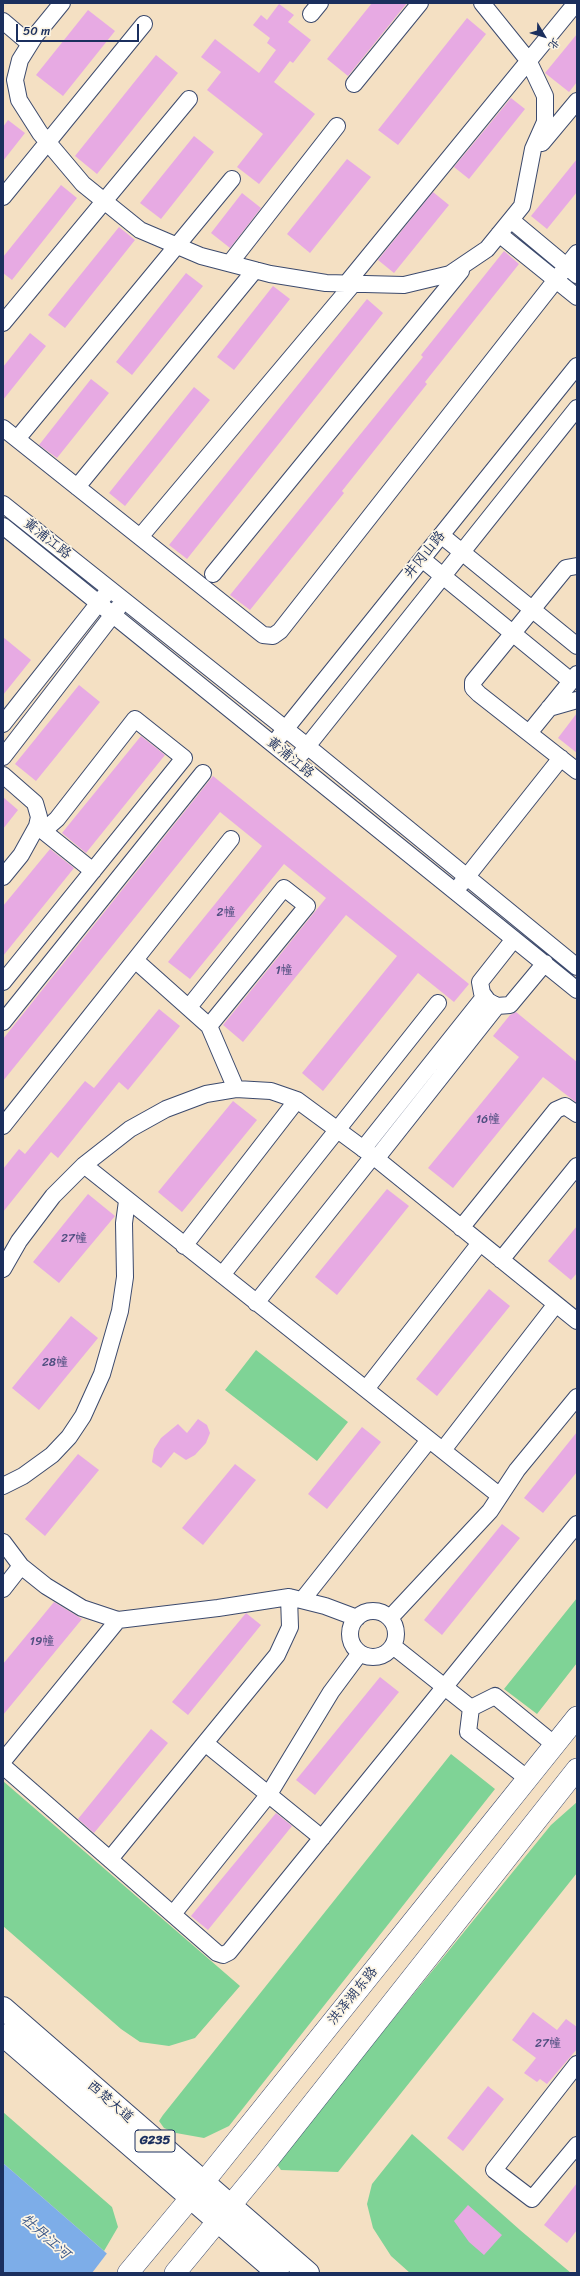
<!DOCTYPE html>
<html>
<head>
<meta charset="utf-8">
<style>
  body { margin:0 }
  #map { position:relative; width:580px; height:2276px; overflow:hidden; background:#f4e0c3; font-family:Sriracha,"LXGW WenKai TC",sans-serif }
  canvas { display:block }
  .frame { position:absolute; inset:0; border:4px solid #1b2f5e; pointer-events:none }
  .north { position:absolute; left:524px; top:16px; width:40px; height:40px; -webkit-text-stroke:3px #fcf5e5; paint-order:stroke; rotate:128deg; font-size:11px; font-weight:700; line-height:16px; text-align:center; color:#1b2f5e }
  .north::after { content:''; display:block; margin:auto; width:14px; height:18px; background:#1b2f5e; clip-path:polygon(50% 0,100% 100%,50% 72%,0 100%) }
  .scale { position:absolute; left:16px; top:24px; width:123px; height:18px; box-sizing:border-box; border:2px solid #1b2f5e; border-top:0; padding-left:5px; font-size:12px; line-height:14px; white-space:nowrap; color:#1b2f5e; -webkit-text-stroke:3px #fcf5e5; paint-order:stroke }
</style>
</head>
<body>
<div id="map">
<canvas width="580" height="2276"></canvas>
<div class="frame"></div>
<div class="north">北</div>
<div class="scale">50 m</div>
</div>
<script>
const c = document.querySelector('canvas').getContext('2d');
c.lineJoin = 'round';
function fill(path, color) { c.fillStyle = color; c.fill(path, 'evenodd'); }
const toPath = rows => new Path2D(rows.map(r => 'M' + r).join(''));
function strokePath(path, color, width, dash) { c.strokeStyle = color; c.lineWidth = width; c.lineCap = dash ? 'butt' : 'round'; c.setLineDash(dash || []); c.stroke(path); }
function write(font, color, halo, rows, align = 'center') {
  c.font = font + ' Sriracha,"LXGW WenKai TC",sans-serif'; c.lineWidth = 3.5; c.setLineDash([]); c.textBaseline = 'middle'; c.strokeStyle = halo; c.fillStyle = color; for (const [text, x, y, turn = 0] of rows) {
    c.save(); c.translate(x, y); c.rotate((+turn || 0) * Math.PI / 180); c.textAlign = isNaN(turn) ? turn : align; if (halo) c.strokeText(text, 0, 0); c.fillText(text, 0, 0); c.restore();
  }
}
const green = toPath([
  [256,1350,348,1422,317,1461,225,1390],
  [577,1598,577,1663,537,1714,504,1689],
  [451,1754,495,1789,229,2126,204,2138,176,2133,164,2128,159,2121,163,2115],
  [3,1781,240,1986,195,2038,169,2046,140,2042,121,2029,3,1926],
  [577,1802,577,1873,338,2172,281,2170,276,2163,551,1825],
  [3,2112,112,2207,118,2227,104,2251,3,2163],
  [412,2134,520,2230,571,2273,410,2273,391,2256,373,2228,367,2204,372,2184]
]);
const water = toPath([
  [3,2163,104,2251,128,2273,3,2273]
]);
const pier = toPath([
  [108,2252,129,2272,130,2273,92,2273]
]);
const building = toPath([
  [372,3,407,3,348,76,327,59],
  [279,4,294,15,288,22,311,40,293,63,290,61,274,82,315,114,259,184,237,167,263,134,207,90,221,72,201,57,215,39,259,73,276,50,267,43,270,38,253,25,261,15,267,20],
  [88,10,115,31,63,96,36,75],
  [467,18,486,34,398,145,378,130],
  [577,34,577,82,569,92,545,73],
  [156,55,178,73,97,174,75,156],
  [511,98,525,109,469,179,454,167],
  [8,120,25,133,3,161,3,127],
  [194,136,214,152,161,219,140,203],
  [347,159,371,177,310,253,287,234],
  [577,159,577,192,547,229,531,216],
  [61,185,77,198,12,280,3,273,3,257],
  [433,192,449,205,394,273,378,260],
  [242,193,261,208,230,248,211,233],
  [119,227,135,240,65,328,48,315],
  [504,251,519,264,425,382,427,384,342,491,344,493,250,610,230,595,423,357,421,355],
  [186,273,203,286,132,375,116,362],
  [273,286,290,299,234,370,217,357],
  [367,299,383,313,187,559,169,545],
  [30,333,46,346,3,400,3,367],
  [91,379,109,393,57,458,39,445],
  [194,387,210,400,125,506,109,493],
  [3,637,31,660,3,695],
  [79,685,100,702,36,781,15,764],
  [577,713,577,753,558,738],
  [141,736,165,755,86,853,62,833],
  [213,776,469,984,454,1002,418,973,323,1091,302,1073,397,956,346,915,243,1042,223,1025,326,898,284,864,190,979,168,962,262,846,220,812,3,1081,3,1039],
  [3,797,18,810,3,829],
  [50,849,74,868,3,956,3,906],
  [159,1009,180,1026,128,1090,119,1082,58,1158,51,1152,3,1212,3,1169,19,1149,25,1154,85,1081,94,1088],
  [516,1012,577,1062,577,1103,543,1077,453,1188,428,1168,519,1057,493,1036,510,1015],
  [233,1101,257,1120,182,1212,158,1192],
  [387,1189,409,1206,337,1295,315,1277],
  [88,1194,115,1216,59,1283,33,1262],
  [577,1226,577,1273,571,1280,548,1261],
  [489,1289,510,1306,437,1396,416,1379],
  [71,1316,98,1338,39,1410,12,1388],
  [198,1419,207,1425,210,1433,206,1443,195,1455,186,1460,174,1452,161,1468,152,1462,154,1449,161,1438,178,1424,187,1433],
  [362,1427,381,1442,327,1509,308,1494],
  [577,1432,577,1472,543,1513,524,1498],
  [78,1454,99,1470,45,1536,25,1519],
  [235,1464,256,1480,203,1545,182,1528],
  [502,1524,520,1538,442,1635,424,1620],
  [54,1602,82,1619,3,1715,3,1664],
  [246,1613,261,1625,188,1715,172,1702],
  [380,1677,399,1692,315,1795,296,1780],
  [151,1729,168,1743,94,1833,78,1819],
  [276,1813,292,1826,208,1930,191,1916],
  [533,2012,557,2030,566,2019,577,2027,577,2049,547,2084,540,2079,537,2082,524,2073,536,2058,512,2040],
  [488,2086,504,2099,463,2151,447,2138],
  [577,2183,577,2230,567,2243,544,2225],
  [468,2205,502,2235,484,2255,469,2242,454,2221]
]);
const minor = toPath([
  [62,3,35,36,20,60,15,80,19,100,40,133,83,184,140,230,201,256,270,274,326,283,404,285,450,274,487,249,522,206,533,149,545,122,545,96,528,60,482,3],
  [311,14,320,3],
  [3,21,30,44],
  [354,84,420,3],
  [542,143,577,101],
  [3,197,144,24],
  [511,220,577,275],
  [499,234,577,297],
  [230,263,337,126],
  [346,284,576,3],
  [3,323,189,99],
  [3,428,263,635,273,636,280,631,577,253],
  [17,439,232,179],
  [77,487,255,270],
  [3,504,307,746,577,967],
  [3,526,577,990],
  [441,535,577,646],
  [140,537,353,284],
  [422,559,571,681],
  [577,566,566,568,473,682,473,688,479,694,577,771],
  [213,574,461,271],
  [549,708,577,700],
  [3,724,105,595],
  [529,733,577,674],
  [279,737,577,366],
  [301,754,577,408],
  [3,757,118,608],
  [3,775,35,803,39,817,37,826,21,855,3,877],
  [37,826,93,871],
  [461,884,561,758],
  [514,939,480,982,482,993,488,1001,497,1006,510,1005,545,963],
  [135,960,209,1026,236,1089],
  [3,982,184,758,135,719,57,819,49,826,37,826],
  [189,1007,284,888,307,906,209,1026],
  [3,1022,203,773],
  [3,1126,231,839],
  [363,1149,484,997],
  [376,1159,497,1006],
  [84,1165,500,1496],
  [461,1228,556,1110,565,1106,577,1114],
  [184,1246,297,1100],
  [501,1260,577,1166],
  [3,1269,19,1241,53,1196,84,1165,130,1129,166,1109,206,1094,236,1089,271,1091,297,1100,373,1156,577,1321],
  [222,1275,438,1003],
  [256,1303,373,1156],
  [366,1389,480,1243],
  [443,1450,556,1304],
  [3,1486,23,1476,52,1455,69,1437,83,1416,102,1374,120,1311,125,1277,124,1223,127,1201],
  [3,1542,21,1566,46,1586,82,1608,118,1620,218,1608,289,1597,325,1606,357,1618],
  [3,1589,21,1566],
  [303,1599,429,1440],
  '350 1634a23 23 0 1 1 46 0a23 23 0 1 1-46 0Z',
  [390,1618,490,1511,517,1470,577,1397],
  [393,1646,471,1708],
  [205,1743,322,1838],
  [3,1761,118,1620],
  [3,1766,217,1953,223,1955,229,1952,577,1524],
  [528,1779,468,1732,471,1708,495,1696,555,1745],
  [110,1859,277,1655,290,1627,289,1597],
  [173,1914,269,1794,331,1692,360,1653],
  [577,2064,494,2170,532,2199,577,2145]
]);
const major = toPath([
  [128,2273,203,2183,577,1717],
  [175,2273,264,2165,577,1769]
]);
const highway = toPath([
  [3,2008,308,2273],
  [3,2035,278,2273]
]);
const numberNames = [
  ["2幢",226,913],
  ["1幢",284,971],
  ["16幢",488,1120],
  ["27幢",74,1239],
  ["28幢",55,1363],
  ["19幢",42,1642],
  ["27幢",548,2044]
];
const shields = [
  [155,2141,40]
];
const shieldNames = [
  ["G235",155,2141]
];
const streetNames = [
  ["黄浦江路",47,539,38],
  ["井冈山路",425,555,-51],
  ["黄浦江路",290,758,39],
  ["洪泽湖东路",353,1996,-51],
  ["西楚大道",110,2102,41]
];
const waterNames = [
  ["牡丹江河",45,2237,41]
];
fill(green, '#7fd396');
fill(water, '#7dade8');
fill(pier, '#f4e0c3');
fill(building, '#e7aae3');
strokePath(minor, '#3c4a6d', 18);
strokePath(major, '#3c4a6d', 22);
strokePath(highway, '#3c4a6d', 24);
strokePath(minor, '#fff', 16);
strokePath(major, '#fff', 21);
strokePath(highway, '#fff', 22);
write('12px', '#4e4e7f', null, numberNames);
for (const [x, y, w] of shields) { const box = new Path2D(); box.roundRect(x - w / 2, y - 11, w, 22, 3); c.fillStyle = '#fcf5e5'; c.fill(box); strokePath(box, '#1b2f5e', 1); }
write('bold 13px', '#1b2f5e', null, shieldNames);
write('14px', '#1b2f5e', '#fcf5e5', streetNames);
write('italic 15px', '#385587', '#fcf5e5', waterNames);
</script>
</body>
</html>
